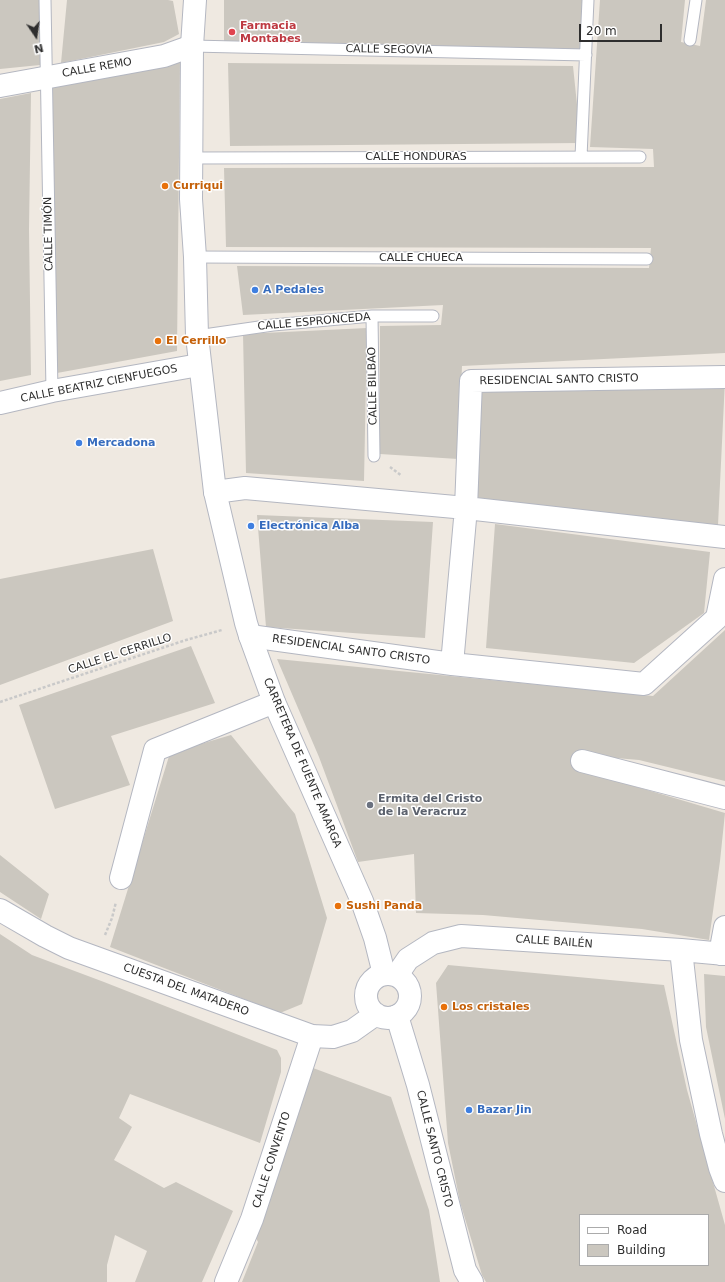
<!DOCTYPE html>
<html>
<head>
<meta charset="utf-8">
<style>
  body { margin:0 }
  #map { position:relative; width:725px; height:1282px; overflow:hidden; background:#efe9e1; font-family:"DejaVu Sans",sans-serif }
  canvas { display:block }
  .legend { position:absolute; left:579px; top:1214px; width:130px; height:52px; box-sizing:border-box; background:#fff; border:1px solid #ababab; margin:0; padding:5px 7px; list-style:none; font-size:12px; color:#2e2e2e }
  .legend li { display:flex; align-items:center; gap:8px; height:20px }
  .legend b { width:20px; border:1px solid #ababab }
  .north { position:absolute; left:16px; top:16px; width:40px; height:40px; -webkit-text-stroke:3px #fff; paint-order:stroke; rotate:167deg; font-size:11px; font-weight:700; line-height:16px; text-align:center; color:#2e2e2e }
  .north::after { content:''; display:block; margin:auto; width:14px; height:18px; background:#2e2e2e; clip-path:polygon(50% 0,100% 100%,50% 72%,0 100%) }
  .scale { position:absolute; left:579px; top:24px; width:83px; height:18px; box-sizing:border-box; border:2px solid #2e2e2e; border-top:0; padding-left:5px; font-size:12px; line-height:14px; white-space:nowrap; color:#2e2e2e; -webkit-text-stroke:3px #fff; paint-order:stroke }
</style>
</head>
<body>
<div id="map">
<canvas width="725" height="1282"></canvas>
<ul class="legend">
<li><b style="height:5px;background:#fff"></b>Road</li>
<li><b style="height:11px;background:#cbc7bf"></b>Building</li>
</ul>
<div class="north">N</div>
<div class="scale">20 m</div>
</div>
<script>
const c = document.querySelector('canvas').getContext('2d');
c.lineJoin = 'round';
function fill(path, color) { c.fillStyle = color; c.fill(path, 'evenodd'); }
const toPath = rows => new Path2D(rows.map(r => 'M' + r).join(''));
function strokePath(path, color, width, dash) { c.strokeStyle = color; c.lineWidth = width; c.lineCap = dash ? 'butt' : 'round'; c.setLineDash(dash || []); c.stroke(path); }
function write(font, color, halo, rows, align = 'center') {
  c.font = font + ' "DejaVu Sans",sans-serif'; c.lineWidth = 3; c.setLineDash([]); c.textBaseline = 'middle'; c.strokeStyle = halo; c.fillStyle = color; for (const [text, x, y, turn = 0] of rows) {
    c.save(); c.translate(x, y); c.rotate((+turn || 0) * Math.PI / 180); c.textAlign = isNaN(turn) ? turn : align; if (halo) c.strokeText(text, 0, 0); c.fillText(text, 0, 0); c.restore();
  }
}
const building = toPath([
  [0,0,40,0,40,65,0,69],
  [67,0,168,0,173,1,179,34,164,42,61,63],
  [224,0,582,0,581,50,224,43],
  [600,0,685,0,681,42,700,46,706,0,725,0,725,353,462,366,458,459,380,454,380,326,441,325,443,305,243,315,237,266,649,268,651,248,226,247,224,168,654,167,653,149,590,147],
  [180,58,177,351,57,373,52,80],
  [228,63,573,66,581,143,230,146],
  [31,93,29,229,31,375,0,381,0,99],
  [367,328,364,481,246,473,243,334],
  [725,380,718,525,589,513,473,498,477,389],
  [257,515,433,522,425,638,266,627],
  [495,524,710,552,704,613,634,663,486,648],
  [153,549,173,621,0,685,0,579],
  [725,630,725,781,639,760,581,755,583,771,725,813,720,861,709,940,642,929,483,915,416,913,414,854,358,862,319,757,277,659,653,696],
  [191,646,215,703,111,736,130,785,55,809,19,705],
  [231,735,295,814,327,918,302,1004,280,1013,110,947,170,753],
  [0,855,49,894,41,919,0,892],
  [0,934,32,955,104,982,277,1050,281,1058,281,1072,260,1143,130,1094,119,1118,132,1127,114,1160,164,1188,176,1182,233,1211,202,1282,135,1282,147,1251,115,1235,107,1265,107,1282,0,1282],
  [448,965,664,985,687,1090,725,1225,725,1282,486,1282,482,1275,460,1202,448,1143,436,983],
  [580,1215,708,1215,708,1265,580,1265],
  [704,974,725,976,725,1119,706,1027],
  [305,1065,391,1097,429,1210,440,1282,242,1282,258,1242,252,1230]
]);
const path = toPath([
  [390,467,402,476],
  [0,702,186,640,222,630],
  [397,911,398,904],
  [105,935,112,918,116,902]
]);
const lane = toPath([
  [45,0,52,391],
  [690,40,696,0],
  [192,46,586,55],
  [581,157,588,0],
  [191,158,640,157],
  [195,257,647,259],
  [372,316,374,456],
  [197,336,273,325,372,316,433,316]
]);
const street = toPath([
  [0,86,164,56,192,46],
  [0,403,52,391,199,365],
  [215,492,245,488,466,508,725,537],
  [250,636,452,664,644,684,717,618,725,579],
  [452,664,466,508,471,381,725,377],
  [582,761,725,798],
  [121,878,155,750,274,702],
  [681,950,691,1040,711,1134,720,1168,725,1181],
  [720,954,725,927],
  [397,975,408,959,433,943,461,936,681,950,725,954],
  [397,1016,418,1085,465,1270,472,1282],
  [226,1282,252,1219,312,1036]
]);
const secondary = toPath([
  [195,0,192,46,191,199,195,257,197,336,215,492,246,623,250,636,274,702,362,901,375,938,384,974],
  [0,910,45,936,69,948,312,1036,333,1037,352,1031,376,1014],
  '366 996a22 22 0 1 1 44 0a22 22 0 1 1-44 0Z'
]);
const markers = [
  [232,32,4,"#e0444e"],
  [165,186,4,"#e8710a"],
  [255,290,4,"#3f7fe0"],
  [158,341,4,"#e8710a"],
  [79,443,4,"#3f7fe0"],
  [251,526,4,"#3f7fe0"],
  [370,805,4,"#6b7280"],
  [338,906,4,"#e8710a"],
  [444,1007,4,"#e8710a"],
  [469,1110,4,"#3f7fe0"]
];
const healthNames = [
  ["Farmacia",240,26],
  ["Montabes",240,39]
];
const streetNames = [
  ["CALLE SEGOVIA",389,50,1],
  ["CALLE REMO",97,68,-10],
  ["CALLE HONDURAS",416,157],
  ["CALLE TIMÓN",49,234,-91],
  ["CALLE CHUECA",421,258],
  ["CALLE ESPRONCEDA",314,322,-5],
  ["RESIDENCIAL SANTO CRISTO",559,380,-1],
  ["CALLE BEATRIZ CIENFUEGOS",99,384,-11],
  ["CALLE BILBAO",373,386,-91],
  ["RESIDENCIAL SANTO CRISTO",351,650,8],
  ["CALLE EL CERRILLO",120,654,-18],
  ["CARRETERA DE FUENTE AMARGA",302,763,67],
  ["CALLE BAILÉN",554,942,4],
  ["CUESTA DEL MATADERO",186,990,20],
  ["CALLE SANTO CRISTO",434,1149,76],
  ["CALLE CONVENTO",272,1160,-72]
];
const foodNames = [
  ["Curriqui",173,186],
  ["El Cerrillo",166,341],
  ["Sushi Panda",346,906],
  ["Los cristales",452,1007]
];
const shopNames = [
  ["A Pedales",263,290],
  ["Mercadona",87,443],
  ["Electrónica Alba",259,526],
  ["Bazar Jin",477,1110]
];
const worshipNames = [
  ["Ermita del Cristo",378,799],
  ["de la Veracruz",378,812]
];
fill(building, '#cbc7bf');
strokePath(lane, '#b4b7c1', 13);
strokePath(street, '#b4b7c1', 24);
strokePath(secondary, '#b4b7c1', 24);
strokePath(path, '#c9c9c9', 2.5, [3, 2]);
strokePath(lane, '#fff', 11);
strokePath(street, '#fff', 22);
strokePath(secondary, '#fff', 22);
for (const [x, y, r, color] of markers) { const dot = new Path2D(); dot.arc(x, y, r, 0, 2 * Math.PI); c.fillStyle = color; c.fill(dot); strokePath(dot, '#fff', 1.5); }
write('bold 11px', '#be3a42', '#fff', healthNames, 'left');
write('11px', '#2e2e2e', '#fff', streetNames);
write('bold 11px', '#c56008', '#fff', foodNames, 'left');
write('bold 11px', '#366cbe', '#fff', shopNames, 'left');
write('bold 11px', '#5b616d', '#fff', worshipNames, 'left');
</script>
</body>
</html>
